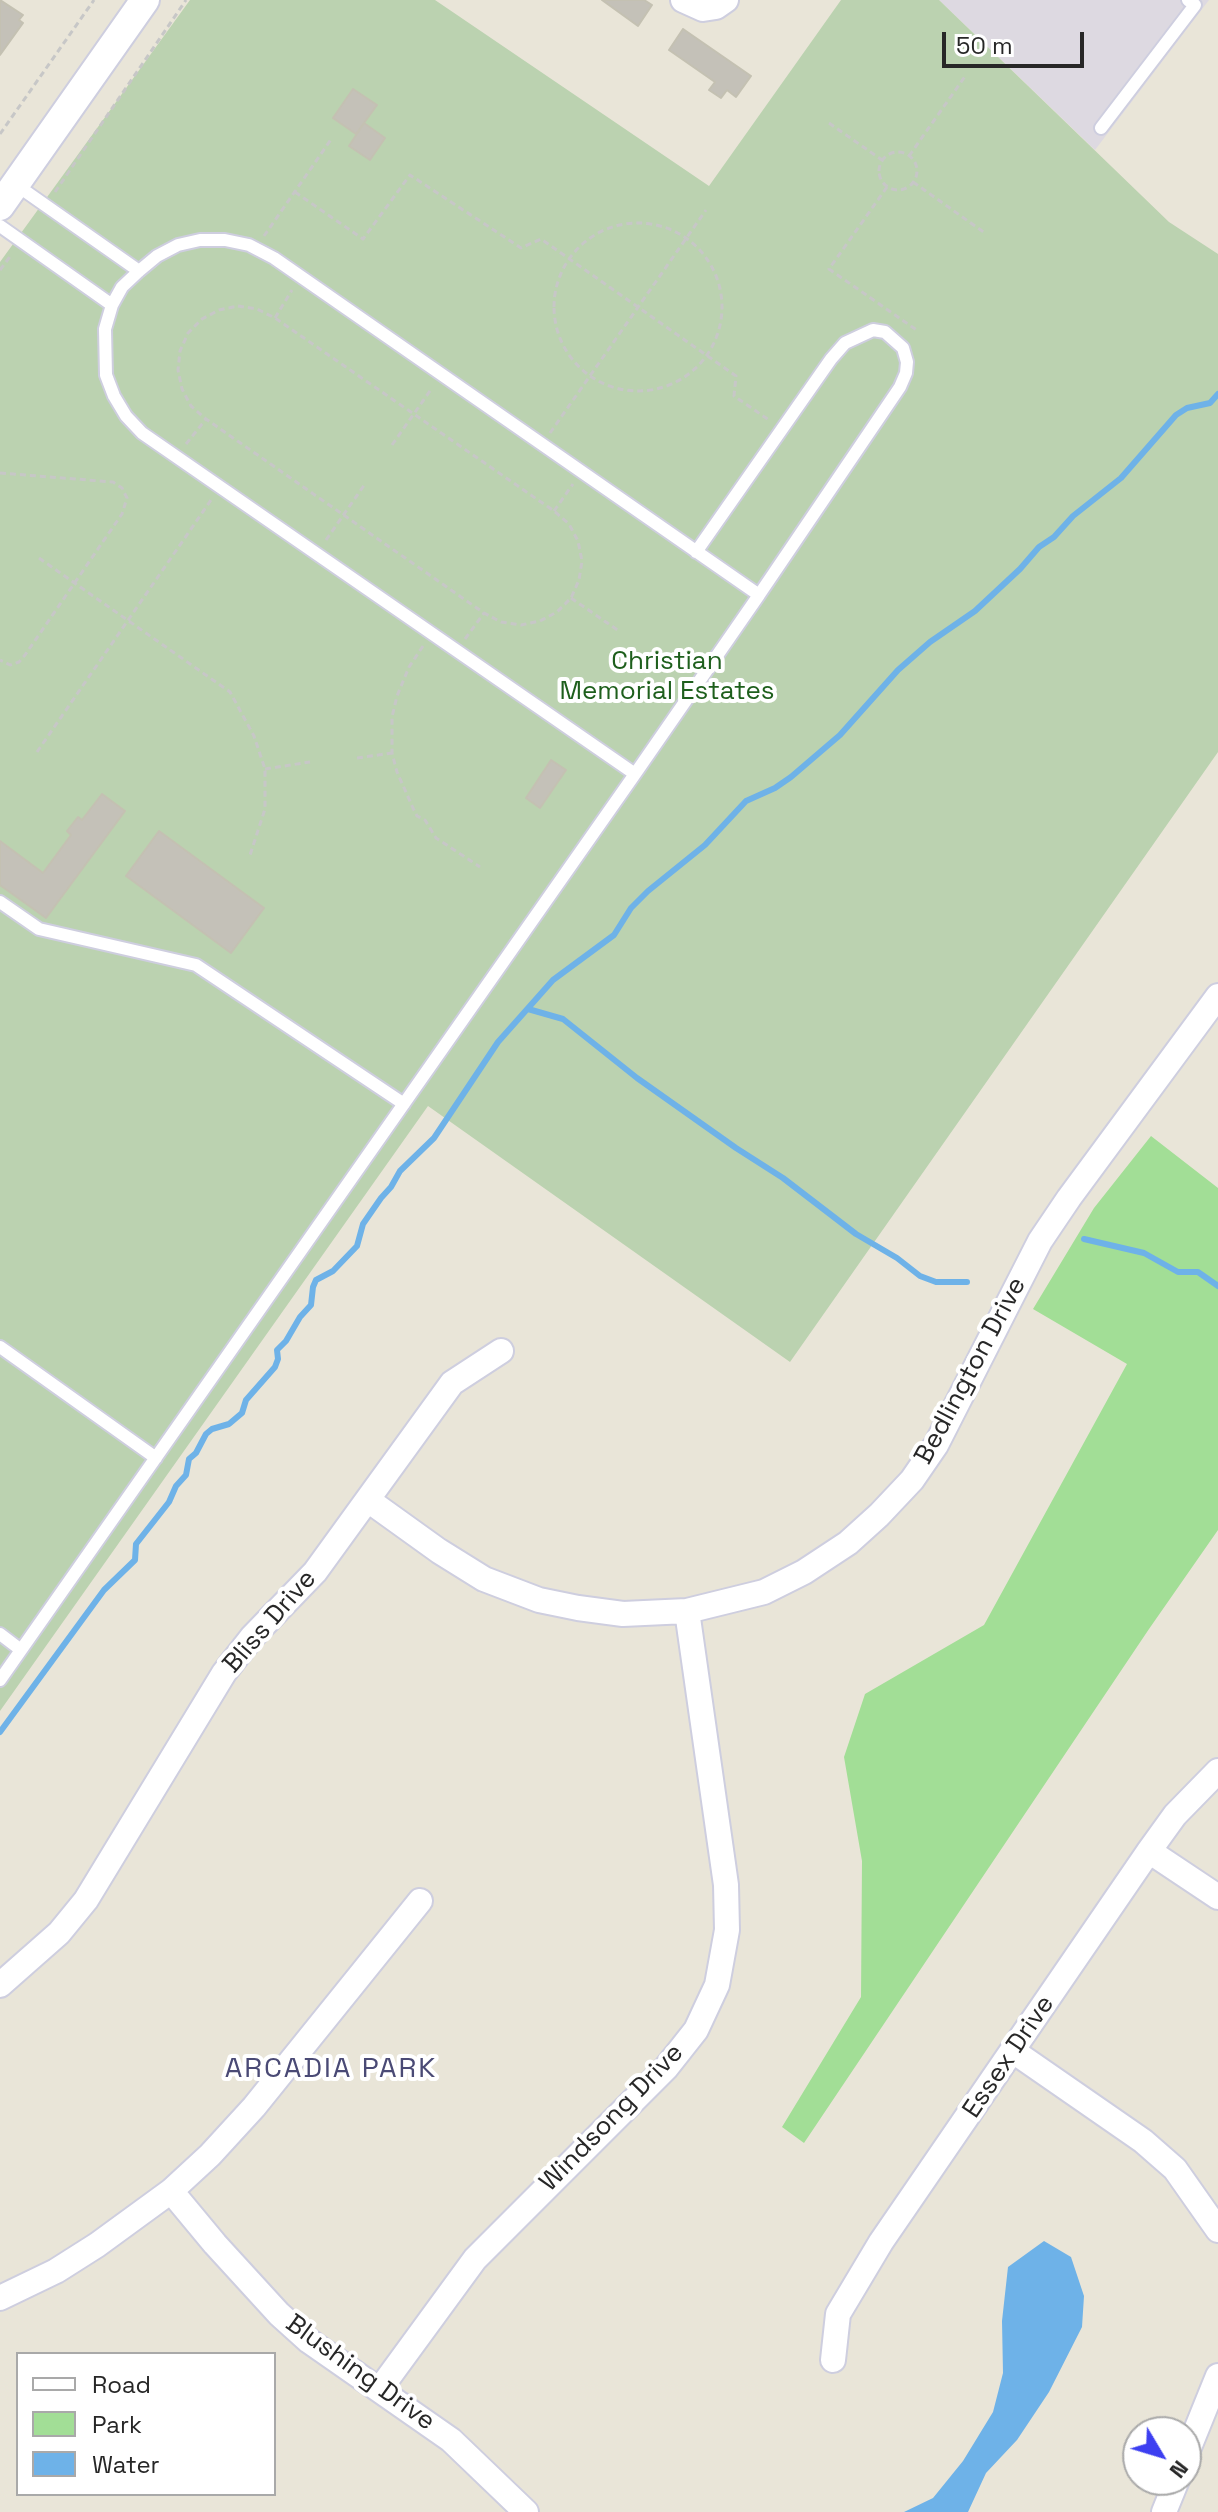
<!DOCTYPE html>
<html>
<head>
<meta charset="utf-8">
<style>
  body { margin:0 }
  #map { position:relative; width:1218px; height:2512px; overflow:hidden; background:#e9e5d8; font-family:"Space Grotesk",sans-serif }
  canvas { display:block }
  .legend { position:absolute; left:16px; top:2352px; width:260px; height:144px; box-sizing:border-box; background:#fff; border:2px solid #a9a9a9; margin:0; padding:10px 14px; list-style:none; font-size:24px; color:#272727 }
  .legend li { display:flex; align-items:center; gap:16px; height:40px }
  .legend b { width:40px; border:2px solid #a9a9a9 }
  .north { position:absolute; left:1122px; top:2416px; width:80px; height:80px; box-sizing:border-box; background:#fff; border:2px solid #a9a9a9; border-radius:50%; rotate:128deg; font-size:22px; font-weight:700; line-height:32px; text-align:center; color:#272727 }
  .north::after { content:''; display:block; margin:auto; width:28px; height:36px; background:#3d3ff1; clip-path:polygon(50% 0,100% 100%,50% 72%,0 100%) }
  .scale { position:absolute; left:942px; top:32px; width:142px; height:36px; box-sizing:border-box; border:4px solid #272727; border-top:0; padding-left:10px; font-size:24px; line-height:28px; white-space:nowrap; color:#272727; -webkit-text-stroke:6px #fff; paint-order:stroke }
</style>
</head>
<body>
<div id="map">
<canvas width="1218" height="2512"></canvas>
<ul class="legend">
<li><b style="height:10px;background:#fff"></b>Road</li>
<li><b style="height:22px;background:#a2de96"></b>Park</li>
<li><b style="height:22px;background:#6eb2e8"></b>Water</li>
</ul>
<div class="north">N</div>
<div class="scale">50 m</div>
</div>
<script>
const c = document.querySelector('canvas').getContext('2d');
c.lineJoin = 'round';
function fill(path, color) { c.fillStyle = color; c.fill(path, 'evenodd'); }
const toPath = rows => new Path2D(rows.map(r => 'M' + r).join(''));
function strokePath(path, color, width, dash) { c.strokeStyle = color; c.lineWidth = width; c.lineCap = dash ? 'butt' : 'round'; c.setLineDash(dash || []); c.stroke(path); }
function write(font, color, halo, rows, align = 'center') {
  c.font = font + ' "Space Grotesk",sans-serif'; c.lineWidth = 8; c.setLineDash([]); c.textBaseline = 'middle'; c.strokeStyle = halo; c.fillStyle = color; for (const [text, x, y, turn = 0] of rows) {
    c.save(); c.translate(x, y); c.rotate((+turn || 0) * Math.PI / 180); c.textAlign = isNaN(turn) ? turn : align; if (halo) c.strokeText(text, 0, 0); c.fillText(text, 0, 0); c.restore();
  }
}
const industrial = toPath([
  [939,0,1209,0,1095,150]
]);
const green = toPath([
  [1151,1136,1218,1188,1218,1530,1149,1629,804,2143,782,2127,861,1997,862,1861,844,1757,865,1694,984,1625,1127,1364,1033,1309,1094,1208]
]);
const cemetery = toPath([
  [190,0,435,0,709,186,841,0,939,0,1169,222,1218,254,1218,752,790,1362,428,1106,0,1711,0,262]
]);
const water = toPath([
  [1044,2241,1071,2257,1084,2296,1082,2327,1049,2392,1017,2440,986,2473,968,2512,904,2512,933,2498,963,2461,993,2412,1003,2373,1002,2321,1008,2267]
]);
const stream = toPath([
  [528,1009,563,1019,637,1078,736,1148,783,1178,856,1234,897,1258,920,1276,936,1282,967,1282],
  [1084,1239,1144,1253,1178,1272,1198,1272,1218,1286],
  [0,1732,104,1590,135,1560,136,1544,169,1502,176,1486,186,1475,189,1459,196,1453,206,1434,212,1429,229,1424,242,1413,246,1400,275,1367,278,1359,277,1350,286,1341,300,1317,311,1305,313,1287,316,1280,333,1271,357,1246,363,1224,381,1198,391,1187,400,1171,434,1138,498,1042,553,980,614,935,631,908,648,891,705,845,746,801,775,788,791,777,840,735,898,670,930,642,975,611,1020,569,1039,547,1054,537,1073,516,1121,478,1176,415,1187,408,1210,403,1218,394]
]);
const building = toPath([
  [0,0,23,15,19,20,23,23,0,55,0,0],
  [602,0,644,0,652,5,638,26,602,0],
  [683,29,751,76,736,97,727,90,721,98,709,90,715,82,669,50,683,29],
  [353,89,377,105,356,134,333,118,353,89],
  [364,123,385,138,370,160,349,146,364,123],
  [551,760,566,770,540,808,526,798,551,760],
  [102,794,125,811,46,918,0,885,0,841,43,873,71,835,67,831,78,817,82,820,102,794],
  [159,831,264,908,231,953,126,876,159,831]
]);
const path = toPath([
  [829,123,882,160],
  [0,134,94,0],
  '879 171a19 19 0 1 1 38 0a19 19 0 1 1-38 0Z',
  [909,156,966,75],
  [913,182,985,233],
  [887,187,829,269,918,331],
  [55,192,186,0],
  [295,192,363,239,410,175,521,248,541,239,736,376,734,396,769,420],
  '554 307a84 84 0 1 1 168 0a84 84 0 1 1-168 0Z',
  [264,236,332,138],
  [0,270,12,254],
  [238,306,257,309,275,318,554,511,569,524,578,541,582,561,579,580,571,598,557,612,540,621,521,625,501,622,484,613,206,419,191,406,182,389,178,370,180,351,188,333,202,319,219,310,238,306],
  [275,318,292,290],
  [550,433,706,210],
  [186,444,206,419],
  [392,445,432,388],
  [0,473,113,482,122,488,127,498,122,514,25,655,19,662,10,665,0,660],
  [554,511,573,484],
  [326,540,365,484],
  [39,558,230,692,254,736,265,769,265,809,250,855],
  [571,598,619,631],
  [465,639,484,613],
  [423,646,409,667,397,696,392,717,392,753,397,772,413,808,417,816,425,820,436,838,480,867],
  [37,752,211,500],
  [357,758,392,753],
  [265,769,310,762]
]);
const service = toPath([
  [1101,128,1195,5,1188,0],
  [15,184,139,271],
  [0,226,112,305],
  [696,552,831,359,845,343,873,330,885,332,903,348,907,362,906,373,900,387,759,595],
  [0,902,39,929,196,965,404,1104],
  [0,1347,156,1458],
  [0,1634,21,1650],
  [0,1680,635,774,759,595,274,258,249,245,225,240,200,240,178,245,157,256,139,271,122,287,112,305,105,329,106,375,114,396,126,416,142,433,635,774]
]);
const minor = toPath([
  [683,0,703,9,716,7,726,0],
  [368,1500,439,1551,484,1579,539,1600,578,1608,623,1614,687,1611,764,1592,804,1572,848,1543,879,1515,912,1480,936,1445,1040,1241,1069,1198,1218,996],
  [1149,1851,1218,1897],
  [0,1985,59,1933,86,1900,224,1673,252,1637,315,1572,452,1383,501,1351],
  [1013,2051,1143,2141,1175,2169,1218,2230],
  [171,2191,215,2244,279,2314,309,2341,451,2440,526,2512],
  [0,2298,56,2271,97,2245,171,2191,210,2155,254,2107,420,1901],
  [833,2360,838,2314,881,2242,1149,1851,1175,1815,1218,1771],
  [380,2389,475,2259,666,2068,696,2030,717,1985,727,1930,726,1885,687,1611],
  [1186,2455,1218,2376],
  [1164,2512,1177,2480]
]);
const tertiary = toPath([
  [0,206,145,0]
]);
const parkNames = [
  ["Christian",667,662],
  ["Memorial Estates",667,692]
];
const streetNames = [
  ["Bedlington Drive",971,1371,-62],
  ["Bliss Drive",270,1622,-49],
  ["Essex Drive",1009,2057,-56],
  ["Windsong Drive",612,2118,-46],
  ["Blushing Drive",360,2373,36]
];
const neighbourhoodNames = [
  ["ARCADIA PARK",331,2069]
];
fill(industrial, '#ddd9e1');
fill(green, '#a2de96');
fill(cemetery, '#bbd2b0');
fill(water, '#6eb2e8');
strokePath(stream, '#6eb2e8', 6);
fill(building, '#c4c1b8');
strokePath(building, '#c4c1b2', 2);
strokePath(service, '#cecedf', 16);
strokePath(minor, '#cecedf', 28);
strokePath(tertiary, '#cecedf', 32);
strokePath(path, '#c7c7c7', 3, [6, 4]);
strokePath(service, '#fff', 12);
strokePath(minor, '#fff', 24);
strokePath(tertiary, '#fff', 28);
write('26px', '#1e5f1c', '#fff', parkNames);
write('26px', '#272727', '#fff', streetNames);
c.letterSpacing = '2px';
write('28px', '#4a4a75', '#fff', neighbourhoodNames);
c.letterSpacing = '0px';
</script>
</body>
</html>
